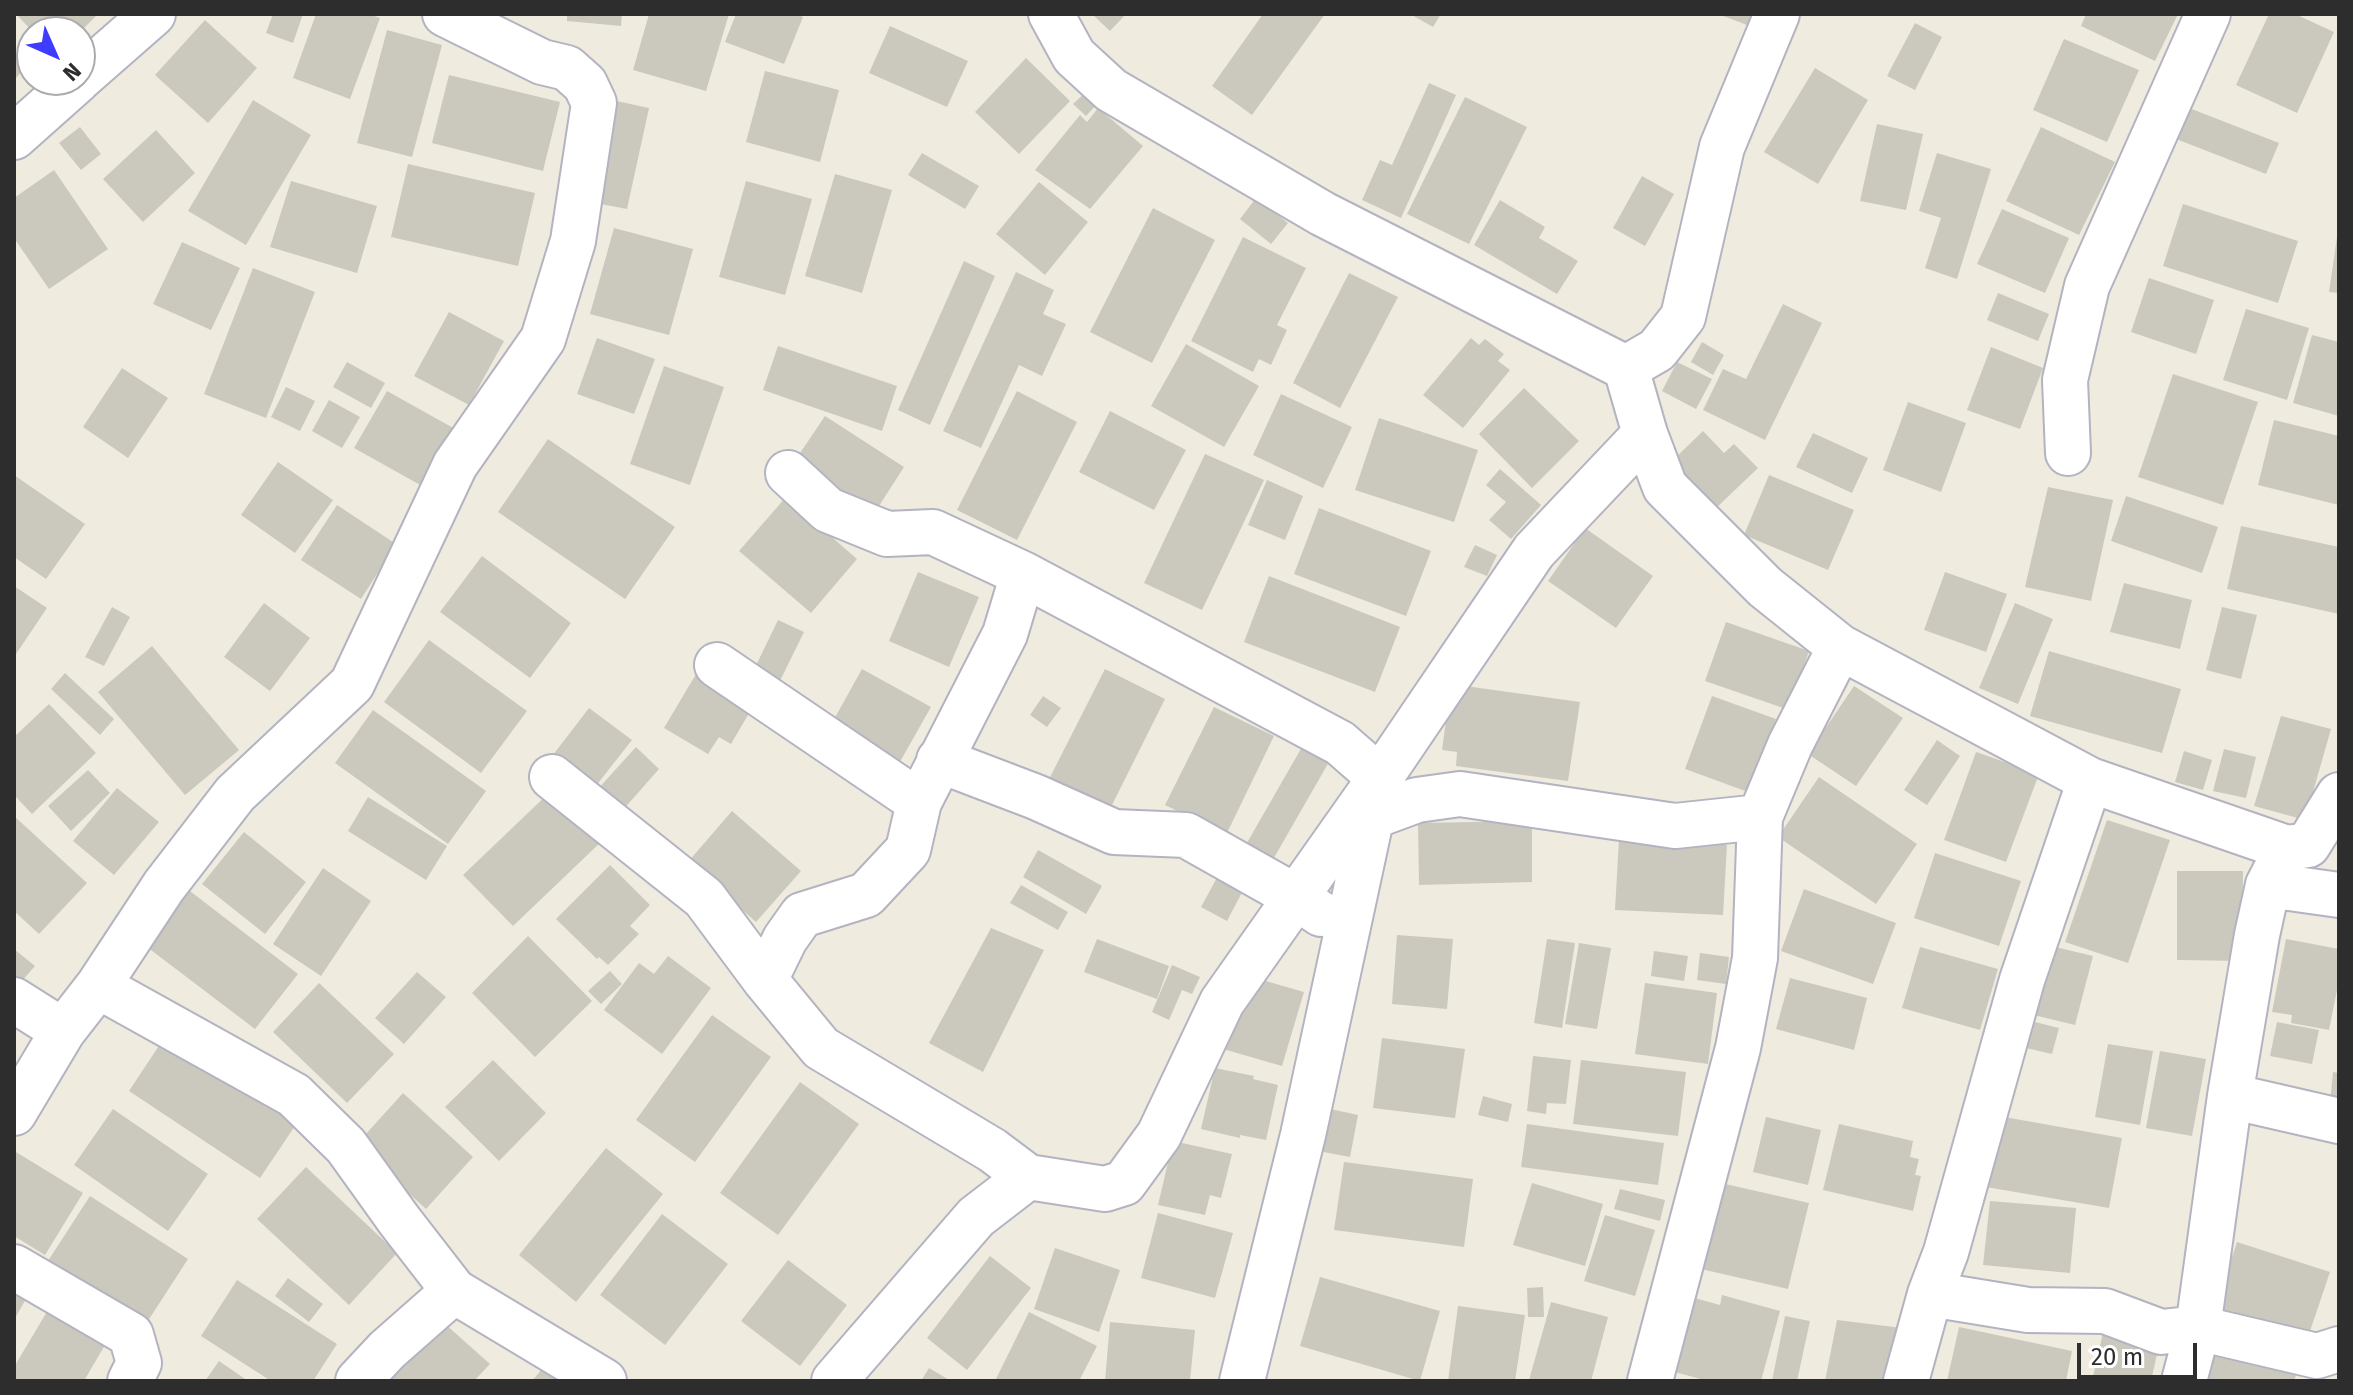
<!DOCTYPE html>
<html>
<head>
<meta charset="utf-8">
<style>
  body { margin:0 }
  #map { position:relative; width:2353px; height:1395px; overflow:hidden; background:#efebdf; font-family:"Fira Sans",sans-serif }
  canvas { display:block }
  .frame { position:absolute; inset:0; border:16px solid #2d2d2d; pointer-events:none }
  .north { position:absolute; left:16px; top:16px; width:80px; height:80px; box-sizing:border-box; background:#fff; border:2px solid #ababab; border-radius:50%; rotate:135deg; font-size:22px; font-weight:700; line-height:32px; text-align:center; color:#2d2d2d }
  .north::after { content:''; display:block; margin:auto; width:28px; height:36px; background:#3e3cff; clip-path:polygon(50% 0,100% 100%,50% 72%,0 100%) }
  .scale { position:absolute; left:2077px; top:1343px; width:120px; height:36px; box-sizing:border-box; border:4px solid #2d2d2d; border-top:0; padding-left:10px; font-size:24px; line-height:28px; white-space:nowrap; color:#2d2d2d; -webkit-text-stroke:6px #fff; paint-order:stroke }
</style>
</head>
<body>
<div id="map">
<canvas width="2353" height="1395"></canvas>
<div class="frame"></div>
<div class="north">N</div>
<div class="scale">20 m</div>
</div>
<script>
const c = document.querySelector('canvas').getContext('2d');
c.lineJoin = 'round';
function fill(path, color) { c.fillStyle = color; c.fill(path, 'evenodd'); }
const toPath = rows => new Path2D(rows.map(r => 'M' + r).join(''));
function strokePath(path, color, width, dash) { c.strokeStyle = color; c.lineWidth = width; c.lineCap = dash ? 'butt' : 'round'; c.setLineDash(dash || []); c.stroke(path); }
const building = toPath([
  [16,14,98,14,80,32,33,32],
  [273,14,303,14,293,43,266,33],
  [316,14,369,14,380,18,350,99,293,78],
  [567,14,622,14,621,26,567,21],
  [649,14,729,14,706,91,633,70],
  [736,14,796,14,803,17,784,64,725,42],
  [1092,14,1126,14,1110,31],
  [1263,14,1325,14,1252,115,1212,86],
  [1410,14,1441,14,1433,27],
  [1718,14,1751,14,1747,25],
  [2086,14,2178,14,2155,61,2081,26],
  [2269,14,2295,14,2334,32,2297,113,2236,85],
  [205,20,257,68,208,123,155,75],
  [1915,23,1942,37,1915,90,1887,76],
  [890,26,968,61,947,107,869,73],
  [387,30,442,45,412,157,357,143],
  [2064,39,2139,70,2107,142,2033,110],
  [14,53,28,65,14,80],
  [1026,58,1070,101,1019,154,975,112],
  [1815,68,1868,100,1818,184,1764,152],
  [765,71,839,90,820,162,746,142],
  [449,75,560,102,543,171,432,143],
  [1429,83,1456,95,1401,218,1362,200,1380,160,1392,165],
  [1089,89,1101,100,1086,116,1073,104],
  [1465,97,1527,127,1469,244,1407,214],
  [253,100,311,135,246,245,188,211],
  [612,100,649,108,627,209,590,202],
  [2184,106,2279,143,2266,174,2171,137],
  [1098,108,1143,146,1090,209,1035,170,1080,115,1087,122],
  [1877,124,1923,134,1906,210,1860,201],
  [80,127,101,154,81,170,59,143],
  [2041,127,2115,162,2079,235,2006,201],
  [156,130,195,173,143,222,103,179],
  [922,153,979,186,965,209,908,175],
  [1937,153,1991,169,1957,279,1925,268,1941,218,1919,211],
  [408,164,535,193,518,266,391,237],
  [54,170,108,249,49,289,14,238,14,198],
  [835,174,892,190,862,293,805,276],
  [1642,176,1674,194,1645,246,1613,228],
  [291,181,377,206,357,273,270,247],
  [746,181,812,199,785,295,719,277],
  [1039,182,1088,222,1045,275,996,234],
  [1256,198,1288,223,1271,244,1240,219],
  [1500,200,1545,227,1539,238,1578,261,1557,294,1474,245],
  [2183,204,2298,241,2278,303,2163,266],
  [1153,208,1215,240,1152,363,1090,332],
  [2002,209,2069,238,2045,293,1977,264],
  [614,228,693,249,669,335,590,314],
  [1243,237,1306,268,1277,325,1287,330,1271,365,1259,359,1253,372,1191,341],
  [2337,237,2339,237,2339,293,2329,292],
  [182,242,240,268,211,330,153,304],
  [964,261,995,276,930,425,898,410],
  [253,268,315,292,266,418,204,394],
  [1016,272,1054,290,1043,314,1066,324,1042,376,1019,365,981,448,943,431],
  [1349,273,1398,297,1340,408,1293,383],
  [2149,278,2214,300,2196,354,2131,332],
  [1998,293,2049,314,2038,341,1987,320],
  [1783,304,1822,323,1765,440,1703,410,1723,369,1746,379],
  [2246,309,2309,328,2287,400,2223,380],
  [449,312,504,341,469,405,414,376],
  [2312,335,2339,342,2339,416,2293,403],
  [597,338,655,359,634,414,577,394],
  [1471,338,1479,345,1485,339,1504,354,1498,361,1510,370,1463,428,1423,395],
  [1702,342,1724,355,1713,375,1691,362],
  [1186,344,1259,386,1224,447,1151,406],
  [778,346,897,386,882,431,763,390],
  [1991,347,2043,368,2020,429,1967,410],
  [347,362,385,383,371,408,333,387],
  [1677,362,1712,379,1696,409,1662,391],
  [664,366,724,387,690,485,630,464],
  [122,368,168,398,128,458,83,427],
  [2173,374,2258,402,2223,505,2138,477],
  [286,387,315,401,300,431,271,417],
  [1524,388,1579,441,1532,488,1479,434],
  [387,391,464,434,431,491,354,448],
  [1017,391,1077,422,1017,540,957,510],
  [1281,394,1352,427,1323,488,1253,455],
  [329,400,360,417,342,448,312,431],
  [1908,402,1966,423,1941,492,1883,470],
  [1110,411,1186,450,1154,510,1079,472],
  [825,416,904,467,870,520,790,468],
  [1379,418,1478,450,1454,522,1355,490],
  [2274,420,2339,436,2339,505,2258,485],
  [1703,431,1724,453,1734,444,1758,468,1714,510,1670,463],
  [1813,433,1868,458,1852,493,1796,467],
  [548,439,675,527,625,599,498,512],
  [1205,454,1264,480,1202,610,1144,583],
  [278,462,333,500,295,553,241,515],
  [1500,469,1541,505,1511,539,1489,520,1506,502,1486,485],
  [14,475,85,524,46,579,14,557],
  [1769,475,1854,510,1828,570,1744,535],
  [1267,480,1303,496,1285,540,1248,525],
  [2048,487,2113,500,2091,601,2025,587],
  [2126,496,2218,527,2202,573,2111,541],
  [786,497,857,559,811,613,739,551],
  [337,505,396,544,361,599,301,560],
  [1319,508,1431,551,1406,616,1294,574],
  [2241,526,2339,547,2339,614,2227,589],
  [1585,528,1653,576,1616,628,1548,581],
  [1475,545,1497,555,1487,576,1464,567],
  [482,556,571,623,530,678,440,612],
  [918,572,979,597,949,667,889,641],
  [1945,572,2007,594,1986,652,1924,630],
  [1269,576,1400,627,1375,692,1244,642],
  [2124,583,2192,600,2180,649,2110,632],
  [14,586,47,608,14,657],
  [264,603,310,638,270,691,224,657],
  [2015,603,2053,619,2018,704,1979,688],
  [112,607,130,617,104,666,85,657],
  [2222,607,2257,615,2241,679,2206,670],
  [778,620,804,632,773,695,748,682],
  [1726,622,1809,651,1789,710,1705,681],
  [429,640,527,711,481,773,384,702],
  [152,646,239,750,185,795,98,692],
  [2049,651,2181,689,2162,753,2030,716],
  [699,669,755,703,731,744,719,737,708,754,664,728],
  [862,669,931,707,897,767,828,730],
  [1105,669,1165,699,1105,819,1044,789],
  [65,673,114,719,100,735,51,689],
  [1451,684,1580,702,1568,781,1456,766,1457,752,1442,750],
  [1854,686,1903,718,1856,786,1808,754],
  [1043,696,1061,708,1047,727,1030,715],
  [1712,696,1776,719,1748,792,1685,769],
  [49,704,96,753,32,814,14,795,14,737],
  [1214,707,1274,736,1226,835,1165,805],
  [589,708,632,740,588,796,546,764],
  [373,710,486,791,448,844,335,763],
  [2281,716,2331,729,2305,820,2254,806],
  [1306,740,1333,755,1271,863,1244,848],
  [1937,740,1960,756,1927,805,1904,790],
  [636,747,659,769,622,811,597,790],
  [2224,749,2256,757,2246,798,2213,791],
  [2184,751,2212,760,2203,790,2175,782],
  [1976,752,2039,774,2006,862,1944,840],
  [88,770,110,793,71,831,48,806],
  [1819,777,1917,844,1876,904,1778,837],
  [117,788,159,822,114,875,73,841],
  [553,789,602,841,513,926,463,875],
  [368,797,447,846,426,880,348,831],
  [732,811,801,871,756,922,688,862],
  [14,816,87,883,39,934,14,911],
  [2107,820,2170,840,2128,963,2065,942],
  [1532,821,1532,882,1419,885,1418,823],
  [244,832,306,882,265,934,202,884],
  [1619,839,1727,845,1723,915,1615,910],
  [1038,850,1102,886,1086,914,1023,877],
  [1935,853,2021,881,1999,946,1914,918],
  [1225,863,1250,877,1227,921,1201,907],
  [610,865,650,905,630,926,639,934,608,965,599,957,597,959,556,919],
  [323,868,371,901,321,976,273,944],
  [2177,871,2243,871,2242,961,2177,960],
  [1021,885,1068,912,1058,930,1010,903],
  [186,888,298,974,255,1029,143,944],
  [1804,889,1896,923,1873,984,1781,951],
  [991,928,1044,950,983,1072,929,1043],
  [1397,935,1453,939,1447,1009,1392,1004],
  [528,936,592,1001,535,1057,472,993],
  [1097,939,1169,966,1157,999,1084,972],
  [1547,939,1575,943,1562,1028,1534,1023],
  [2286,939,2339,949,2339,980,2329,1030,2291,1023,2292,1015,2272,1012],
  [1579,943,1611,948,1597,1029,1565,1024],
  [2039,943,2093,956,2075,1025,2021,1012],
  [1920,947,1998,969,1980,1030,1902,1008],
  [14,949,35,966,14,990],
  [1654,951,1688,956,1684,981,1651,976],
  [1700,953,1729,957,1726,984,1697,980],
  [668,956,711,988,662,1054,604,1010,639,963,654,974],
  [1172,965,1200,977,1192,994,1182,990,1169,1020,1152,1012],
  [610,971,622,984,601,1004,588,991],
  [417,972,446,997,404,1044,375,1018],
  [1245,975,1304,992,1282,1066,1223,1049],
  [1790,978,1867,998,1854,1050,1776,1029],
  [319,983,394,1054,347,1103,273,1032],
  [1645,983,1717,993,1708,1064,1635,1054],
  [712,1015,771,1057,695,1162,636,1120],
  [2023,1019,2059,1028,2052,1054,2017,1046],
  [2277,1022,2319,1030,2312,1064,2270,1056],
  [168,1032,299,1120,260,1178,129,1091],
  [1382,1038,1465,1049,1455,1118,1373,1108],
  [2108,1044,2153,1051,2140,1125,2095,1117],
  [2160,1051,2206,1059,2192,1136,2146,1128],
  [1533,1056,1571,1060,1566,1104,1547,1103,1546,1114,1527,1111],
  [493,1060,546,1113,499,1161,445,1107],
  [1581,1060,1686,1072,1678,1136,1573,1124],
  [1215,1068,1254,1076,1253,1079,1278,1085,1266,1140,1240,1135,1240,1138,1201,1129],
  [2333,1072,2339,1073,2339,1114,2329,1113],
  [800,1082,859,1124,778,1235,720,1193],
  [403,1093,473,1157,426,1209,356,1145],
  [1483,1096,1512,1104,1508,1122,1478,1115],
  [1326,1108,1358,1115,1350,1157,1318,1151],
  [113,1109,208,1174,168,1231,74,1165],
  [1999,1116,2122,1138,2109,1208,1986,1187],
  [1766,1117,1821,1130,1808,1185,1753,1172],
  [1527,1124,1664,1143,1658,1185,1521,1167],
  [1839,1124,1913,1141,1910,1157,1919,1159,1915,1175,1921,1176,1913,1211,1823,1190],
  [1173,1141,1232,1154,1221,1198,1210,1195,1205,1215,1158,1205],
  [606,1148,663,1194,576,1302,519,1255],
  [16,1152,83,1193,45,1255,14,1236],
  [1344,1162,1473,1179,1464,1247,1334,1230],
  [306,1167,397,1253,349,1305,257,1219],
  [1532,1183,1603,1204,1585,1266,1513,1245],
  [1721,1183,1809,1203,1788,1289,1701,1269],
  [1620,1189,1665,1200,1660,1221,1614,1209],
  [90,1196,188,1259,144,1327,46,1264],
  [1990,1201,2076,1208,2070,1273,1983,1265],
  [1158,1213,1233,1233,1215,1298,1141,1278],
  [662,1214,728,1264,665,1345,600,1295],
  [1605,1215,1655,1230,1635,1296,1584,1281],
  [2237,1242,2330,1272,2307,1340,2215,1309],
  [1055,1248,1120,1270,1099,1332,1034,1309],
  [990,1256,1031,1288,967,1370,927,1338],
  [788,1260,847,1305,800,1366,741,1321],
  [1320,1277,1440,1311,1420,1381,1300,1346],
  [288,1278,323,1304,309,1322,275,1296],
  [237,1280,337,1344,313,1381,271,1381,201,1336],
  [14,1281,31,1290,14,1320],
  [1543,1287,1544,1317,1528,1317,1527,1288],
  [1722,1295,1780,1311,1761,1381,1708,1381,1671,1371,1691,1297,1720,1305],
  [1551,1302,1608,1317,1591,1381,1529,1380],
  [51,1305,109,1338,84,1381,14,1381,14,1367],
  [1458,1306,1525,1315,1515,1381,1448,1381],
  [1029,1312,1097,1346,1079,1381,1001,1381,996,1379],
  [435,1315,490,1364,474,1381,375,1381],
  [1785,1316,1810,1321,1797,1381,1772,1381],
  [1837,1320,1902,1328,1899,1381,1825,1381],
  [1110,1322,1195,1330,1190,1381,1105,1381],
  [1959,1327,2072,1351,2066,1381,1947,1381],
  [2104,1328,2160,1341,2151,1381,2092,1381],
  [2212,1334,2300,1364,2294,1381,2195,1381],
  [219,1361,248,1381,205,1381],
  [547,1363,570,1381,532,1381],
  [929,1368,951,1381,921,1381]
]);
const minor = toPath([
  [1051,14,1074,56,1111,90,1323,214,1626,368,1645,434,1665,487,1765,587,1840,647,2090,780,2287,848],
  [80,78,153,14],
  [14,137,78,80],
  [1626,368,1657,350,1683,317,1722,147,1777,14],
  [2068,453,2065,380,2087,286,2208,14],
  [788,473,828,510,887,534,933,532,1023,574,1340,743,1380,778,1303,1135,1242,1381],
  [717,665,919,802],
  [939,760,1036,797,1114,832,1186,835,1296,897,1321,914],
  [552,777,704,898,765,980,821,1048,992,1150,1028,1177,1105,1189,1124,1183,1159,1135,1222,1002,1380,778,1534,551,1645,434],
  [1371,817,1417,800,1460,794,1675,826,1760,817],
  [2268,885,2339,895],
  [765,980,785,939,802,915,866,895,908,850,919,802,1005,634,1023,574],
  [98,986,294,1095,346,1146,399,1220,454,1291,604,1381],
  [14,1000,63,1031],
  [2230,1096,2339,1121],
  [14,1113,63,1031,98,986,164,886,235,794,352,684,455,465,543,339,573,241,594,103,585,84,567,68,542,62,445,14],
  [14,1267,131,1335,139,1363,130,1381],
  [1930,1294,2028,1310,2105,1311,2161,1332,2198,1328,2317,1356,2339,1349],
  [358,1381,387,1350,454,1291],
  [834,1381,976,1217,1028,1177],
  [1650,1381,1738,1048,1755,958,1760,817,1790,745,1840,647],
  [1906,1381,1930,1294,1946,1252,2022,980,2090,780],
  [2184,1381,2198,1328,2230,1096,2257,935,2268,885,2287,848,2308,845,2339,795]
]);
fill(building, '#cbc9be');
strokePath(minor, '#b3b3c1', 48);
strokePath(minor, '#fff', 44);
</script>
</body>
</html>
